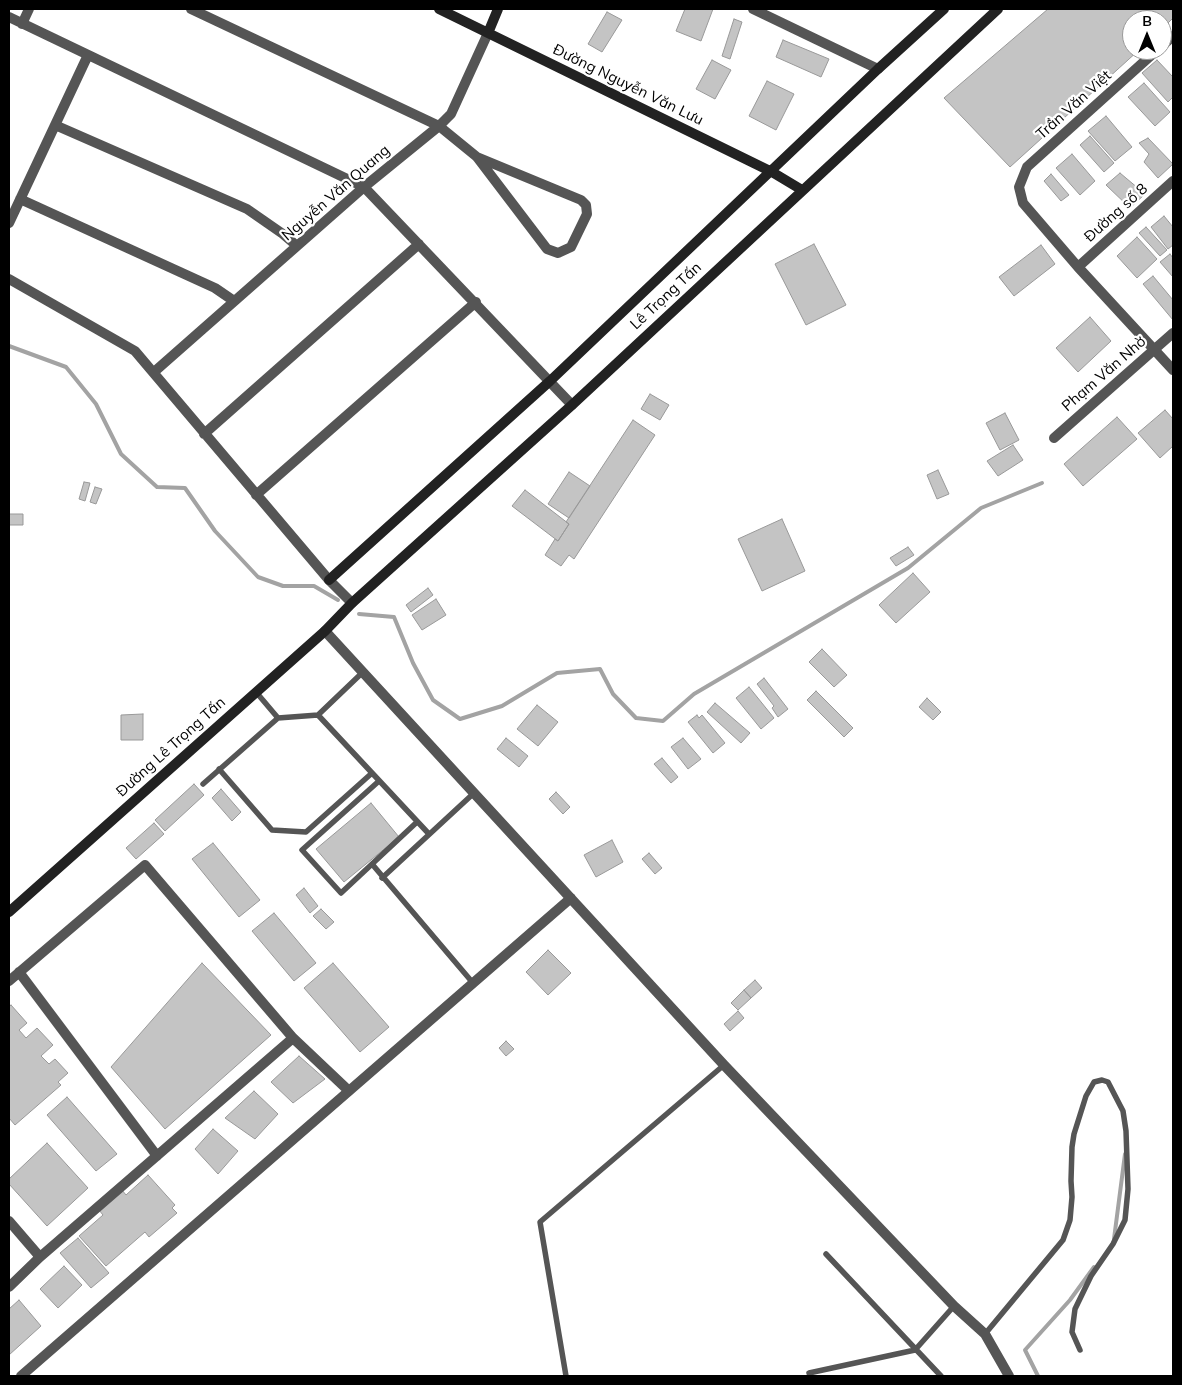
<!DOCTYPE html>
<html>
<head>
<meta charset="utf-8">
<style>
  body { margin:0 }
  #map { position:relative; width:1182px; height:1385px; overflow:hidden; background:#fff; font-family:Mulish,sans-serif }
  canvas { display:block }
  .frame { position:absolute; inset:0; border:10px solid #000; pointer-events:none }
  .north { position:absolute; left:1122px; top:10px; width:50px; height:50px; box-sizing:border-box; background:#fff; border:1px solid #999; border-radius:50%; rotate:0deg; font-size:14px; font-weight:700; line-height:20px; text-align:center; color:#000 }
  .north::after { content:''; display:block; margin:auto; width:18px; height:22px; background:#000; clip-path:polygon(50% 0,100% 100%,50% 72%,0 100%) }
</style>
</head>
<body>
<div id="map">
<canvas width="1182" height="1385"></canvas>
<div class="frame"></div>
<div class="north">B</div>
</div>
<script>
const c = document.querySelector('canvas').getContext('2d');
c.lineJoin = 'round';
const toPath = rows => new Path2D(rows.map(r => 'M' + r).join(''));
function strokePath(path, color, width, dash) { c.strokeStyle = color; c.lineWidth = width; c.lineCap = dash ? 'butt' : 'round'; c.setLineDash(dash || []); c.stroke(path); }
function fill(path, color) { c.fillStyle = color; c.fill(path, 'evenodd'); }
function write(font, color, halo, rows, align = 'center') {
  c.font = font + ' Mulish,sans-serif'; c.lineWidth = 4.5; c.setLineDash([]); c.textBaseline = 'middle'; c.strokeStyle = halo; c.fillStyle = color; for (const [text, x, y, turn = 0] of rows) {
    c.save(); c.translate(x, y); c.rotate((+turn || 0) * Math.PI / 180); c.textAlign = isNaN(turn) ? turn : align; if (halo) c.strokeText(text, 0, 0); c.fillText(text, 0, 0); c.restore();
  }
}
const stream = toPath([
  [9,346,66,367,96,404,121,454,157,487,185,488,215,531,258,577,283,586,314,586,338,600],
  [359,614,394,617,413,663,433,700,460,719,502,706,557,673,600,669,613,694,636,718,663,721,694,694,908,568,981,508,1042,483],
  [1114,1239,1125,1154],
  [1038,1376,1025,1350,1070,1300,1094,1267]
]);
const building = toPath([
  [685,9,713,9,701,41,676,31,685,9],
  [1048,9,1173,9,1173,18,1162,29,1162,20,1132,20,1132,50,1139,50,1010,167,944,98,1048,9],
  [607,12,622,20,602,52,588,44,607,12],
  [734,19,742,22,730,59,722,56,734,19],
  [783,40,829,59,821,77,776,57,783,40],
  [712,60,731,70,715,99,696,89,712,60],
  [1157,60,1173,77,1173,97,1168,102,1142,73,1157,60],
  [767,81,794,94,776,130,749,116,767,81],
  [1144,83,1170,112,1155,126,1128,97,1144,83],
  [1106,116,1132,147,1115,161,1088,131,1106,116],
  [1090,136,1114,163,1104,172,1080,145,1090,136],
  [1148,138,1173,164,1158,178,1144,162,1149,154,1139,143,1148,138],
  [1072,154,1095,181,1080,195,1056,168,1072,154],
  [1120,173,1145,194,1130,208,1106,185,1120,173],
  [1051,174,1069,195,1061,201,1044,181,1051,174],
  [1164,216,1173,227,1173,245,1168,249,1151,227,1164,216],
  [1146,227,1167,250,1160,256,1139,233,1146,227],
  [1137,237,1157,259,1137,278,1117,256,1137,237],
  [814,244,846,305,806,325,775,264,814,244],
  [1041,245,1055,264,1014,296,999,277,1041,245],
  [1170,254,1173,258,1173,277,1160,262,1170,254],
  [1153,276,1173,300,1173,320,1143,284,1153,276],
  [1090,317,1111,341,1078,372,1056,348,1090,317],
  [650,394,669,405,660,420,641,409,650,394],
  [1165,410,1173,419,1173,446,1160,458,1138,433,1165,410],
  [1005,413,1019,440,1000,450,986,423,1005,413],
  [1117,417,1137,439,1083,486,1064,464,1117,417],
  [633,420,655,435,574,559,569,555,561,566,545,555,555,539,558,541,569,524,566,522,633,420],
  [1013,445,1023,460,998,476,987,461,1013,445],
  [938,470,949,494,937,499,927,475,938,470],
  [569,472,590,486,569,518,548,504,569,472],
  [84,482,90,483,85,501,79,499,84,482],
  [95,487,102,489,96,504,90,502,95,487],
  [525,490,569,524,558,541,512,506,525,490],
  [9,514,23,514,23,525,9,525,9,514],
  [782,519,805,571,762,591,738,539,782,519],
  [908,547,914,555,896,566,890,558,908,547],
  [913,573,930,592,896,623,879,605,913,573],
  [428,588,433,595,411,612,406,605,428,588],
  [436,599,446,615,422,630,412,615,436,599],
  [822,649,847,675,834,687,809,662,822,649],
  [764,678,788,709,778,717,772,708,774,706,757,684,764,678],
  [749,687,774,718,761,729,736,698,749,687],
  [816,691,853,728,844,737,807,700,816,691],
  [927,698,941,712,933,720,919,707,927,698],
  [715,703,750,733,741,743,707,712,715,703],
  [537,705,558,722,538,746,517,729,537,705],
  [143,714,143,740,121,740,121,715,143,714],
  [697,715,699,718,702,715,725,743,713,753,688,722,697,715],
  [506,738,528,756,519,767,497,749,506,738],
  [683,738,701,759,688,769,671,747,683,738],
  [662,758,678,777,671,783,654,764,662,758],
  [194,784,204,795,165,831,155,820,194,784],
  [221,789,241,812,232,821,212,798,221,789],
  [556,792,570,807,563,814,549,799,556,792],
  [371,803,399,837,344,882,316,849,371,803],
  [154,823,164,834,136,859,126,848,154,823],
  [612,840,623,862,596,877,584,855,612,840],
  [213,843,260,900,239,917,192,859,213,843],
  [649,853,662,868,655,874,642,859,649,853],
  [304,888,318,906,310,913,296,895,304,888],
  [321,909,334,922,326,929,313,916,321,909],
  [274,913,316,963,294,981,252,931,274,913],
  [548,950,571,973,548,995,526,972,548,950],
  [202,963,271,1035,165,1129,111,1067,202,963],
  [333,963,389,1027,360,1052,304,988,333,963],
  [755,980,762,988,751,998,744,990,755,980],
  [744,990,751,998,738,1010,731,1003,744,990],
  [11,1005,27,1023,19,1030,26,1038,37,1028,53,1045,41,1056,49,1064,55,1059,68,1073,58,1082,61,1085,15,1125,9,1118,9,1007,11,1005],
  [738,1011,744,1018,730,1031,724,1024,738,1011],
  [506,1041,514,1049,506,1056,499,1048,506,1041],
  [299,1056,325,1079,293,1103,271,1082,299,1056],
  [254,1091,278,1114,255,1139,225,1118,254,1091],
  [67,1097,117,1154,96,1171,47,1115,67,1097],
  [213,1129,238,1151,218,1174,195,1149,213,1129],
  [47,1143,88,1188,47,1226,9,1184,9,1179,47,1143],
  [148,1175,175,1205,172,1208,177,1213,149,1237,145,1232,106,1266,79,1236,103,1215,99,1210,122,1190,126,1195,148,1175],
  [78,1238,109,1273,91,1288,60,1253,78,1238],
  [64,1266,82,1285,58,1308,40,1289,64,1266],
  [19,1300,41,1326,9,1355,9,1309,19,1300]
]);
const lane = toPath([
  [256,692,278,718],
  [318,715,363,672],
  [219,769,272,830,306,832,372,773],
  [379,781,302,850,341,893,417,822],
  [203,784,278,718,318,715,429,834],
  [372,864,473,983],
  [382,878,474,793],
  [826,1254,941,1376],
  [985,1334,1063,1240,1070,1220,1072,1197,1071,1181,1072,1147,1074,1134,1086,1096,1094,1082,1102,1080,1108,1082,1123,1111,1126,1131,1128,1189,1125,1220,1113,1244,1091,1276,1075,1309,1072,1332,1080,1350],
  [566,1376,540,1222,724,1065],
  [810,1376,809,1373,915,1350,954,1306]
]);
const street = toPath([
  [191,9,439,126,477,157,547,249,558,253,571,247,587,214,586,205,581,200,477,157],
  [753,9,878,69],
  [9,17,364,187,572,405],
  [22,24,29,9],
  [1162,46,1173,36],
  [1157,50,1027,167,1019,187,1023,203,1078,267,1173,370],
  [55,125,247,209,283,234,297,246],
  [20,199,215,288,234,301],
  [9,223,88,55],
  [1078,267,1173,181],
  [9,279,135,351,329,580,352,603],
  [154,372,364,187,439,126,451,114,488,33],
  [204,434,419,244],
  [1054,438,1173,333],
  [256,495,476,302],
  [325,631,724,1065,954,1306,985,1334,1009,1376],
  [19,972,157,1156],
  [9,981,145,865,293,1038,349,1091],
  [9,1221,40,1257],
  [9,1287,40,1257,293,1038],
  [21,1376,571,898]
]);
const secondary = toPath([
  [439,9,772,172,802,190],
  [488,33,498,9],
  [329,580,550,381,878,69,944,9],
  [9,912,325,631,352,603,572,405,998,9]
]);
const streetNames = [
  ["Đường Nguyễn Văn Lưu",628,85,26],
  ["Trần Văn Việt",1074,105,-42],
  ["Nguyễn Văn Quang",336,193,-41],
  ["Đường số 8",1116,213,-42],
  ["Lê Trọng Tấn",666,296,-43],
  ["Phạm Văn Nhờ",1104,374,-41],
  ["Đường Lê Trọng Tấn",171,747,-42]
];
strokePath(stream, '#a3a3a3', 4);
fill(building, '#c4c4c4');
strokePath(building, '#999', 1);
strokePath(lane, '#555', 5.5);
strokePath(street, '#555', 10);
strokePath(secondary, '#222', 10);
write('15px', '#000', '#fff', streetNames);
</script>
</body>
</html>
